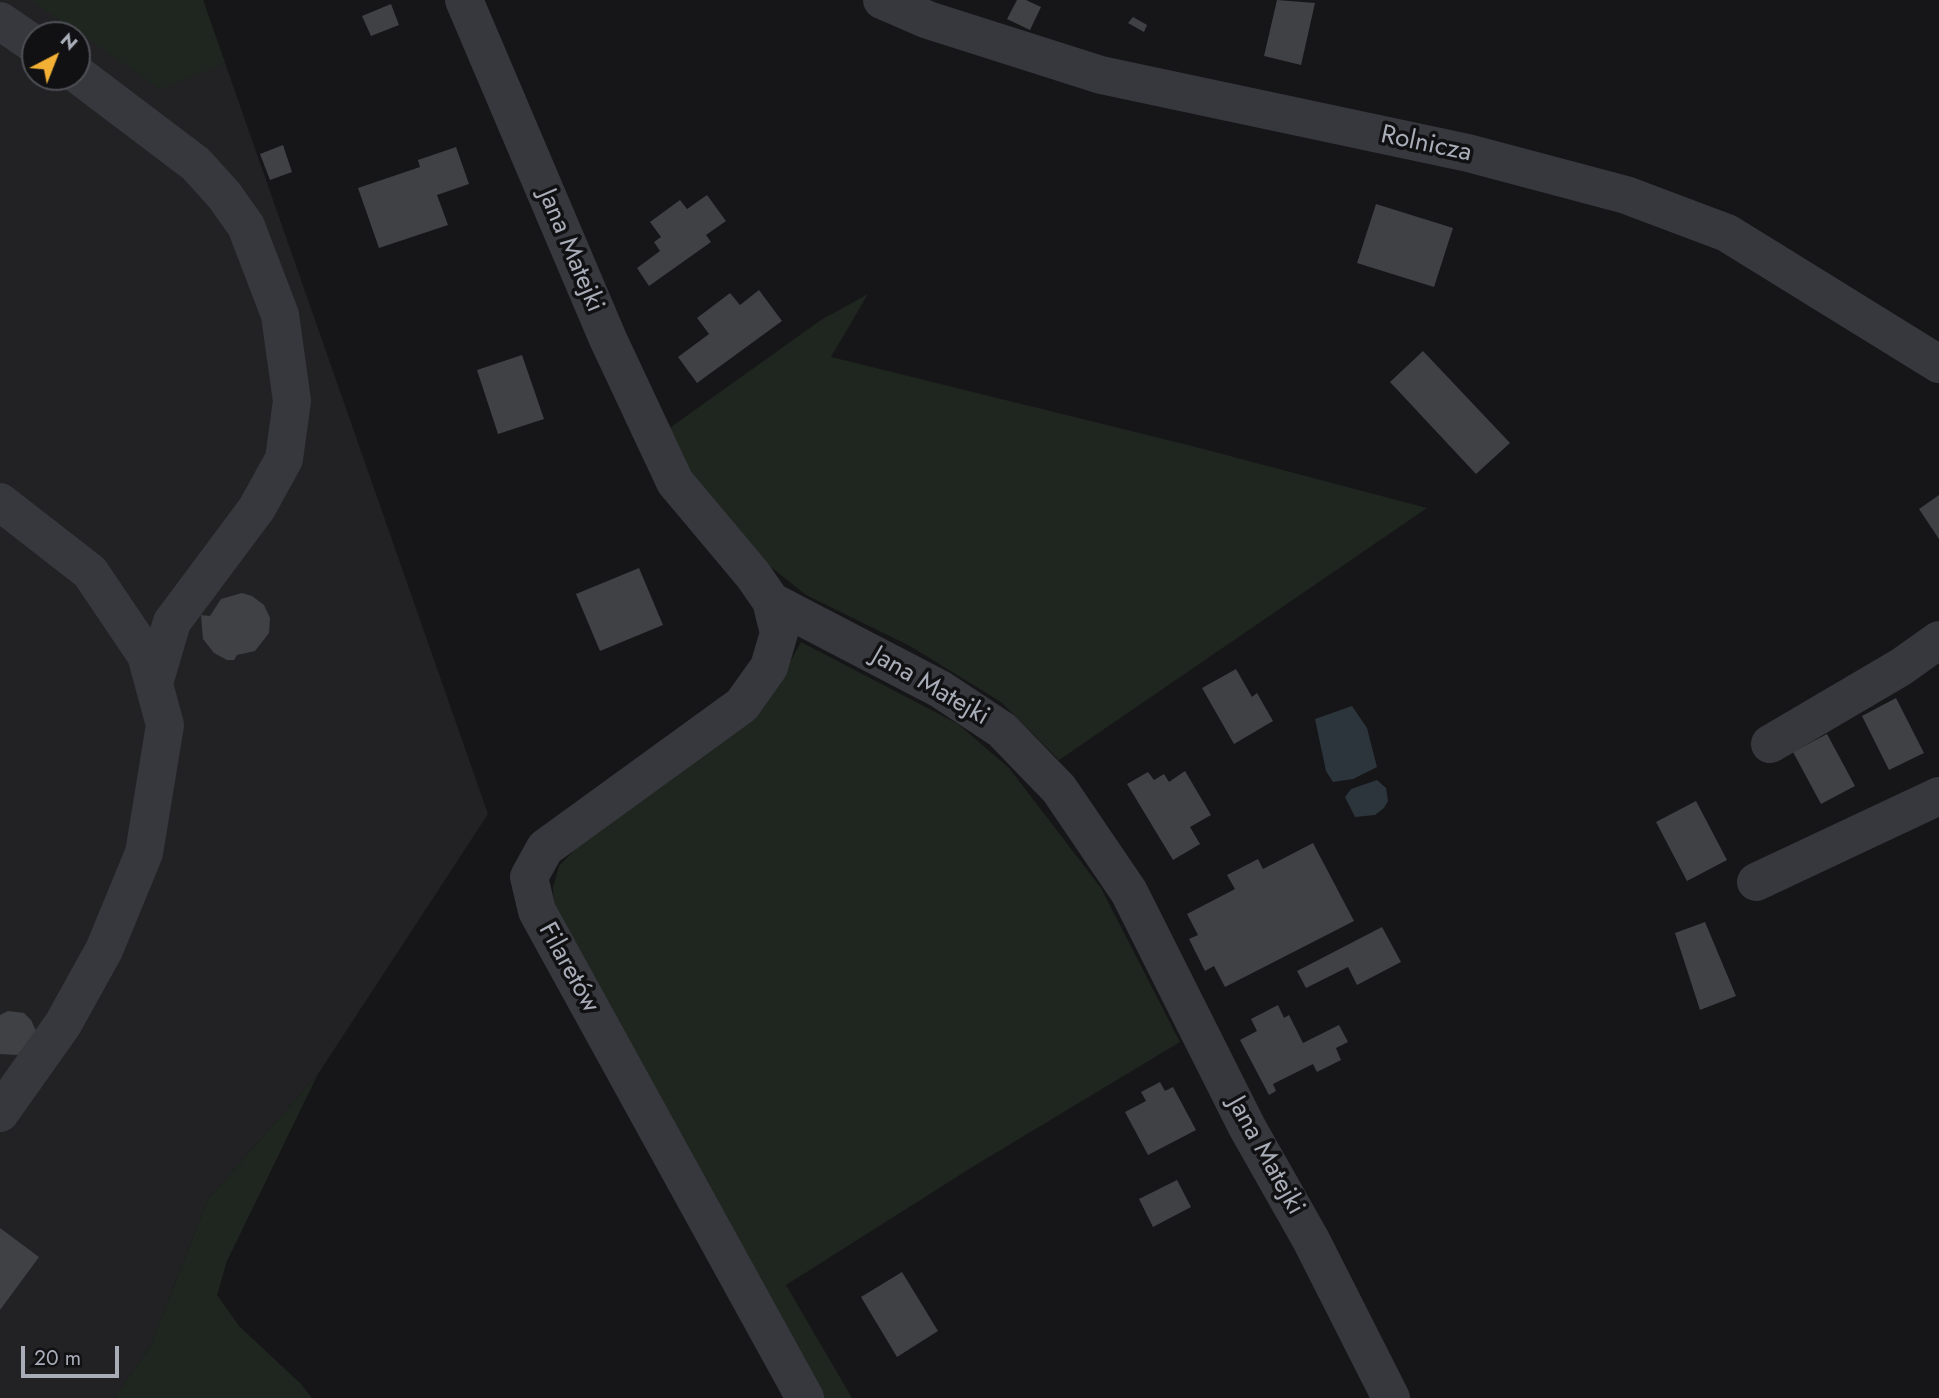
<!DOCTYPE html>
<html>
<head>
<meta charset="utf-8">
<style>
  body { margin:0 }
  #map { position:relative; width:1939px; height:1398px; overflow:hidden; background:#161618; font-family:Jost,sans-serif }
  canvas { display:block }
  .north { position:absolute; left:21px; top:21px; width:70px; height:70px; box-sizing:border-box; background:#111113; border:2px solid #4d4f55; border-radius:50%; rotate:42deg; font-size:19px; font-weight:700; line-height:28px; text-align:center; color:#a8adb8 }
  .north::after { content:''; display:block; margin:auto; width:24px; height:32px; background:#f2b134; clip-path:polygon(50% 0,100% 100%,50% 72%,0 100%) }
  .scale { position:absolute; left:21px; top:1346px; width:98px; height:32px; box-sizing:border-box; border:4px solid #a8adb8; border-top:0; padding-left:9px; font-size:21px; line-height:24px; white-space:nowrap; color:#a8adb8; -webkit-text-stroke:5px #111113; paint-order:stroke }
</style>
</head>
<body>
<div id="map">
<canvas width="1939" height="1398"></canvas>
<div class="north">N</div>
<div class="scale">20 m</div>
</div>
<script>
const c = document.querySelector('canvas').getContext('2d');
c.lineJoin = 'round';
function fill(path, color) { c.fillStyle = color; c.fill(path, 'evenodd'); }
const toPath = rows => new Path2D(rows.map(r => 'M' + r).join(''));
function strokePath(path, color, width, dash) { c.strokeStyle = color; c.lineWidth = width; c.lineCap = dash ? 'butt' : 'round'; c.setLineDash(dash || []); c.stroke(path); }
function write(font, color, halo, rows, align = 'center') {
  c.font = font + ' Jost,sans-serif'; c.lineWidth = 7; c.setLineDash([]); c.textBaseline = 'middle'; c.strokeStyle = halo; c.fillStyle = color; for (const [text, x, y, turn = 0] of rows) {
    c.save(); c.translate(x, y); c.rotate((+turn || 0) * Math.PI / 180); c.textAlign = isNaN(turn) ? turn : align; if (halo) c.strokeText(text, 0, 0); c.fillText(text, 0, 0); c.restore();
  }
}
const built = toPath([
  [0,0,203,0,488,814,318,1074,208,1199,150,1347,114,1398,0,1398],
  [35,35,77,35,77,77,35,77]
]);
const green = toPath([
  [31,0,203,0,225,63,160,89],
  [868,294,831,357,1188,445,1427,508,1059,760,1001,702,910,646,806,595,752,552,693,488,664,432,821,320],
  [801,642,958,724,1009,768,1101,888,1180,1042,974,1166,786,1285,852,1398,814,1398,554,914,553,888,559,866,578,846,778,684],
  [318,1074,227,1261,217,1295,239,1326,301,1384,312,1398,114,1398,150,1347,208,1199]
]);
const water = toPath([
  [1352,706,1367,728,1377,767,1353,779,1333,782,1326,771,1315,719],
  [1377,780,1386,788,1388,801,1384,808,1375,815,1355,817,1345,797,1351,789]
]);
const building = toPath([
  [1017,0,1026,0,1041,7,1030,30,1007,19],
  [1277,0,1315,3,1301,65,1264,56],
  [391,4,399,25,371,36,362,16],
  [1133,17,1147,25,1144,32,1128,23],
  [283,145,292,172,270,180,260,154],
  [456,147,469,184,437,195,448,225,379,248,358,188,420,167,418,160],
  [707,195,726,221,706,235,711,242,649,286,637,268,660,251,654,242,661,237,650,222,680,200,687,209],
  [1376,204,1453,228,1434,287,1357,263],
  [759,290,782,321,697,383,678,357,709,334,697,318,730,293,740,305],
  [1423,351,1510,443,1476,474,1390,382],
  [522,355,544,419,498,434,477,370],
  [1939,495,1939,539,1919,509],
  [639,568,663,625,600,651,576,594],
  [242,593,252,596,264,605,270,618,269,633,255,651,237,655,234,660,227,660,214,653,203,639,201,615,210,616,221,599],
  [1236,669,1252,697,1257,693,1273,721,1234,744,1202,688],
  [1896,698,1924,753,1889,770,1862,716],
  [1827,734,1855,786,1821,804,1793,752],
  [1185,771,1211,815,1190,827,1200,844,1173,860,1127,784,1148,772,1154,780,1164,774,1169,782],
  [1696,801,1727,860,1687,881,1656,822],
  [1313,843,1354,921,1225,987,1214,966,1205,971,1189,939,1198,935,1187,914,1235,889,1227,875,1258,859,1263,869],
  [1705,922,1736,996,1700,1010,1675,933],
  [1382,927,1401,962,1357,985,1348,967,1306,988,1297,971],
  [1278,1005,1284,1018,1289,1015,1303,1043,1339,1025,1348,1042,1336,1048,1341,1060,1317,1072,1313,1064,1273,1084,1276,1091,1269,1095,1240,1040,1257,1031,1251,1019],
  [8,1011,24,1013,31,1020,37,1033,18,1055,0,1054,0,1015],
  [1160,1082,1165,1091,1173,1087,1196,1130,1148,1155,1125,1112,1146,1101,1141,1092],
  [1177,1180,1191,1207,1153,1227,1139,1199],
  [0,1228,39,1257,0,1310],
  [902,1272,938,1331,897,1357,861,1297]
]);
const minor = toPath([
  [464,0,608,339,675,482,753,575,771,601,940,689,1002,730,1059,789,1129,892,1247,1127,1311,1240,1391,1398],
  [882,0,928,20,1101,75,1468,153,1626,195,1727,233,1939,364],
  [0,21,35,45],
  [77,74,196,164,224,195,246,226,280,315,292,401,284,459,257,508,172,622,154,683],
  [0,502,90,572,146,655,165,725,144,853,104,950,63,1024,0,1113],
  [771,601,779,633,769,667,742,705,545,848,529,877,537,911,805,1398],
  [1770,744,1901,667,1939,640],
  [1756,882,1939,796]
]);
const streetNames = [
  ["Rolnicza",1426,145,12],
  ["Jana Matejki",570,251,67],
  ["Jana Matejki",930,687,30],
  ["Filaretów",568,968,61],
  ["Jana Matejki",1265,1156,61]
];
fill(built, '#222225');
fill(green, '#1e261f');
fill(water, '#2c353c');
fill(building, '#404145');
strokePath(minor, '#37383d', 38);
write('26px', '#a8adb8', '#111113', streetNames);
</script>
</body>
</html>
